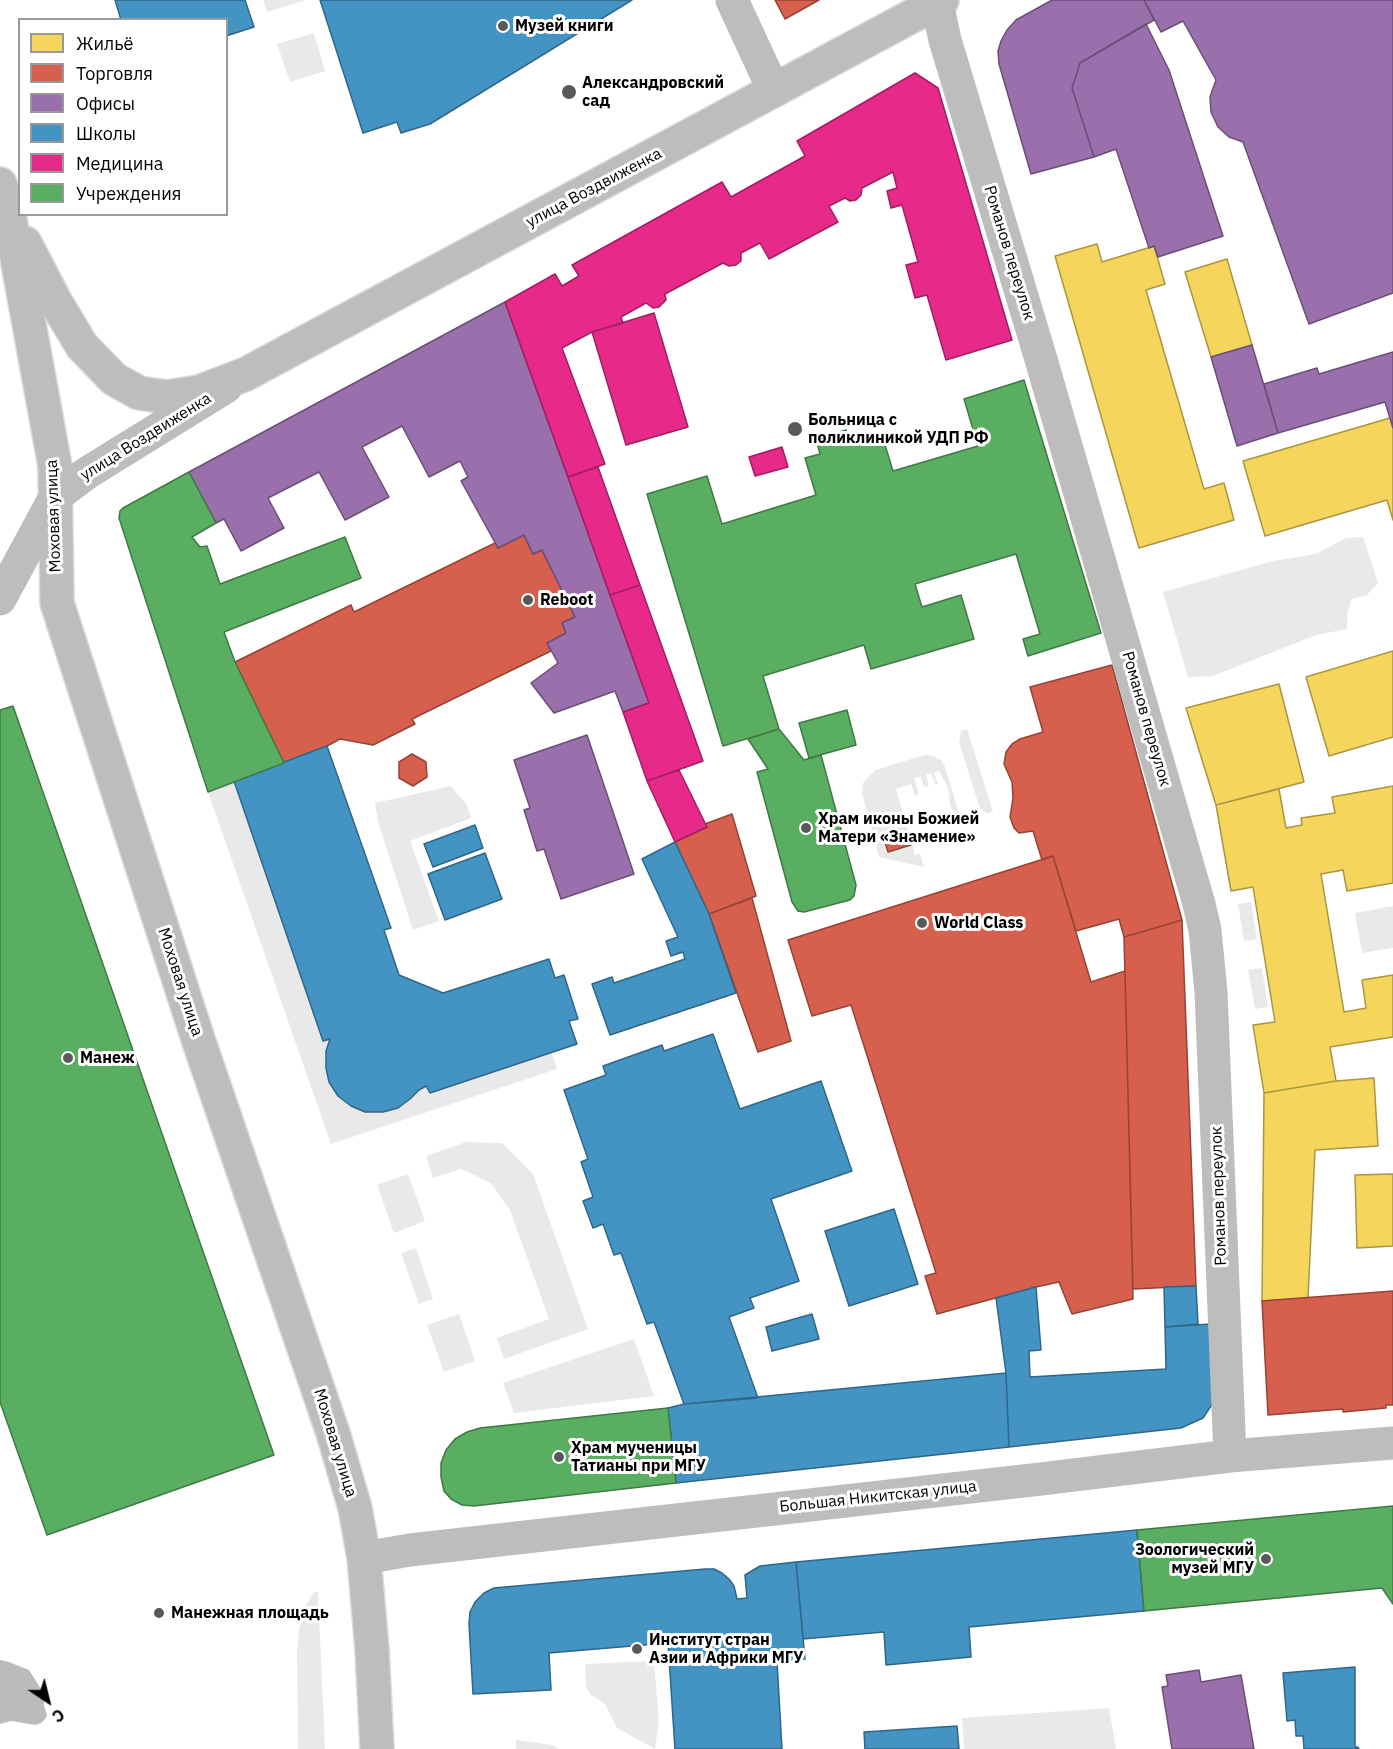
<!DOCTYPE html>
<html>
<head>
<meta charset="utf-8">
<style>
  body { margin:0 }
  #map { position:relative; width:1393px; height:1749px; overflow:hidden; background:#fff; font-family:"IBM Plex Sans",sans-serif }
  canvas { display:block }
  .legend { position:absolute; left:18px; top:18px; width:210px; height:198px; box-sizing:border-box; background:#fff; border:2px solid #999; margin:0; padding:8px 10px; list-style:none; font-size:18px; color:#000 }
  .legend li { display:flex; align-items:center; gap:12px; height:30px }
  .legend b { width:30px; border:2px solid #999 }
  .north { position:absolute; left:18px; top:1671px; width:60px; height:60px; -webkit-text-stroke:4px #fff; paint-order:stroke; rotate:145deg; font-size:16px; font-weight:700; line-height:24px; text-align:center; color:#000 }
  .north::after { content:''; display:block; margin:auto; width:21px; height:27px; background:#000; clip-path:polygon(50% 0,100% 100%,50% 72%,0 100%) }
</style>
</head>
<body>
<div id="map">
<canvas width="1393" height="1749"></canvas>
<ul class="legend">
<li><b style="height:16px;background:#f6d55c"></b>Жильё</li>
<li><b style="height:16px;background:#d6604d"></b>Торговля</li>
<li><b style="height:16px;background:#9970ab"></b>Офисы</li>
<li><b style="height:16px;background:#4393c3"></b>Школы</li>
<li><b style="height:16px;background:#e7298a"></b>Медицина</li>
<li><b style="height:16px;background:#5aae61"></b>Учреждения</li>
</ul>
<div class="north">С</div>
</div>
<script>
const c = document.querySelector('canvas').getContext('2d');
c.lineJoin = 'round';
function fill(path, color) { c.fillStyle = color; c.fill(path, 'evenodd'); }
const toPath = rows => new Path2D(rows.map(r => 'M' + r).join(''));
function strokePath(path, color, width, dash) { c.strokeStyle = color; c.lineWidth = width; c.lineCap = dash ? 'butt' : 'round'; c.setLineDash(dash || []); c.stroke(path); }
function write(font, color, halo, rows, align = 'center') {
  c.font = font + ' "IBM Plex Sans",sans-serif'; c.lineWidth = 6; c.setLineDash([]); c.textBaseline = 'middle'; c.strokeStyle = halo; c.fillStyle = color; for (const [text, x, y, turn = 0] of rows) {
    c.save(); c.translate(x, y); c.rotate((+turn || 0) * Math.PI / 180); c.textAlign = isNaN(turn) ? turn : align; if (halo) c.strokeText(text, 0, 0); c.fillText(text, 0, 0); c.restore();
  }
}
const green = toPath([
  [263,0,303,0,303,1,267,12],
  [314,33,325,71,290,82,277,44],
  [1363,537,1378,583,1367,595,1352,599,1347,614,1347,629,1316,635,1213,676,1188,677,1163,592,1273,561,1316,554,1346,538],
  [967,729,993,812,987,813,982,810,979,806,959,742,961,731],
  [925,755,933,756,941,760,945,767,962,823,959,825,954,810,952,810,948,797,950,796,947,786,939,771,934,772,938,784,935,784,931,773,926,775,929,786,924,787,921,777,914,778,919,794,915,796,911,784,896,789,915,855,920,854,924,867,879,857,862,793,863,783,875,770],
  [907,835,910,846,888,852,885,842],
  [234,781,324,1041,330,1039,326,1051,326,1068,329,1082,338,1096,351,1106,365,1112,383,1112,398,1107,410,1099,419,1090,426,1086,430,1093,552,1053,557,1069,331,1144,208,792],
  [451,786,467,805,471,818,410,841,439,921,413,930,378,822,375,803],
  [1251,902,1257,939,1244,941,1238,904],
  [1393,906,1393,948,1362,953,1355,913],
  [1262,968,1268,1007,1255,1009,1248,970],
  [466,1142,502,1143,533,1174,588,1329,504,1359,497,1338,549,1319,510,1210,491,1183,461,1169,433,1178,426,1156],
  [408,1174,425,1221,394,1233,377,1185],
  [416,1248,433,1299,419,1304,401,1253],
  [459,1314,475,1361,444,1372,427,1325],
  [634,1339,654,1396,514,1413,503,1383],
  [314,1592,318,1592,325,1749,298,1749,297,1652,299,1629,305,1607],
  [654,1661,659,1721,655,1749,617,1728,605,1704,591,1695,586,1687,585,1664],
  [1109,1708,1116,1749,964,1749,962,1718],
  [516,1740,553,1745,559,1749,516,1749]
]);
const water = toPath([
  [0,1660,9,1662,29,1670,44,1694,44,1706,47,1715,46,1718,41,1723,36,1725,11,1721,0,1724]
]);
const homes = toPath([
  [1097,244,1102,262,1154,246,1165,284,1146,290,1204,489,1224,483,1234,520,1139,548,1055,256,1097,244],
  [1227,259,1252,345,1211,357,1185,272,1227,259],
  [1390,418,1393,428,1393,520,1387,500,1265,536,1243,461,1390,418],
  [1393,651,1393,737,1329,756,1306,677,1393,651],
  [1279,684,1304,782,1216,805,1186,708,1279,684],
  [1393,786,1393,883,1347,891,1343,870,1321,874,1344,1012,1366,1008,1362,980,1393,975,1393,1037,1330,1047,1336,1081,1264,1093,1253,1025,1275,1022,1253,887,1231,891,1216,805,1279,789,1286,828,1302,825,1301,818,1335,813,1332,797,1393,786],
  [1374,1078,1378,1146,1315,1150,1308,1298,1262,1301,1264,1093,1336,1081,1374,1078],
  [1393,1174,1393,1246,1357,1248,1355,1175,1393,1174]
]);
const shops = toPath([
  [775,0,819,0,785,19,775,0],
  [524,535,533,554,542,550,575,617,562,623,566,633,547,643,551,651,412,719,415,724,373,745,340,739,327,746,284,763,235,662,351,605,354,612,495,543,498,548,524,535],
  [1112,665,1182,920,1124,937,1119,919,1076,931,1053,856,1042,860,1033,831,1019,833,1014,828,1010,817,1013,798,1012,782,1004,764,1006,752,1012,744,1020,739,1043,732,1030,687,1112,665],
  [412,754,426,762,427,777,413,786,399,778,399,762,412,754],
  [732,814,756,896,709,914,675,842,707,827,705,824,732,814],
  [907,834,911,845,888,852,885,842,907,834],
  [1053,856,1091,982,1125,971,1133,1299,1072,1314,1059,1282,1036,1287,937,1314,925,1276,936,1273,851,1005,812,1016,788,940,1053,856],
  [752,898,791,1041,758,1052,709,914,752,898],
  [1182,920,1196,1286,1133,1289,1124,937,1182,920],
  [1393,1291,1393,1405,1386,1405,1386,1408,1343,1412,1343,1409,1268,1415,1262,1301,1393,1291]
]);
const offices = toPath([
  [1052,0,1144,0,1154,20,1080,63,1072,88,1094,157,1031,174,999,64,998,51,1001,41,1007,30,1016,20,1052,0],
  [1144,0,1393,0,1393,293,1309,324,1243,142,1229,137,1218,127,1211,112,1210,97,1216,80,1183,21,1161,32,1144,0],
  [1146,24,1169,70,1223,236,1158,257,1154,246,1149,248,1116,149,1094,157,1072,88,1080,63,1146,24],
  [505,302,649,703,623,712,615,691,554,713,531,683,558,663,547,643,566,633,562,623,575,617,542,550,533,554,524,535,498,548,461,481,468,477,460,461,429,477,402,426,362,447,389,497,345,520,319,472,268,498,284,528,241,551,224,519,216,523,189,472,505,302],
  [1252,345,1278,433,1237,446,1211,357,1252,345],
  [1393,352,1393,428,1385,402,1278,433,1264,384,1317,368,1319,374,1393,352],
  [587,735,634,874,561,899,544,849,537,851,531,832,524,810,530,808,514,760,587,735],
  [1199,1670,1201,1682,1241,1675,1254,1749,1172,1749,1162,1687,1168,1686,1166,1675,1199,1670]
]);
const schools = toPath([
  [115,0,245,0,254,27,226,36,226,20,121,20,115,0],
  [320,0,632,0,430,124,401,133,397,122,363,133,320,0],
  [327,746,391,928,384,930,399,975,443,993,549,959,555,978,564,975,578,1019,569,1021,577,1044,430,1093,426,1086,419,1090,410,1099,398,1108,383,1112,365,1112,351,1106,338,1096,329,1082,326,1068,326,1051,330,1039,323,1041,234,781,327,746],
  [475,825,483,848,433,867,424,844,475,825],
  [675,842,709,914,736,993,610,1035,592,984,612,977,614,983,685,959,683,952,671,956,666,941,678,937,642,859,675,842],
  [485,853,502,899,445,920,428,874,485,853],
  [713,1034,740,1109,821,1081,852,1171,771,1199,799,1281,750,1298,754,1308,729,1317,758,1398,684,1404,654,1322,647,1324,621,1253,614,1255,603,1224,593,1228,583,1201,593,1197,581,1162,588,1159,564,1090,606,1075,603,1066,662,1045,664,1051,713,1034],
  [894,1209,918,1284,849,1306,825,1231,894,1209],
  [1196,1286,1198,1324,1165,1327,1164,1287,1196,1286],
  [1036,1287,1041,1350,1029,1351,1030,1377,1166,1369,1165,1327,1211,1324,1214,1398,1211,1406,1203,1418,1181,1428,1009,1447,1006,1373,996,1298,1036,1287],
  [812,1314,819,1339,772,1351,766,1327,812,1314],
  [1006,1373,1009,1447,676,1483,668,1408,684,1404,1006,1373],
  [1137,1530,1144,1611,969,1627,971,1657,886,1665,884,1632,803,1639,796,1562,1137,1530],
  [796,1562,805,1659,777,1661,782,1749,675,1749,668,1643,549,1653,551,1690,473,1694,469,1624,470,1612,475,1602,484,1593,494,1588,705,1569,714,1569,722,1573,729,1579,734,1586,737,1599,747,1598,745,1575,760,1566,796,1562],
  [1355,1667,1355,1747,1358,1747,1359,1749,1304,1749,1303,1736,1296,1736,1295,1720,1287,1721,1283,1673,1355,1667],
  [957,1726,959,1749,865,1749,864,1732,957,1726]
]);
const health = toPath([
  [915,73,938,88,1012,340,946,360,927,295,915,298,906,265,918,262,902,205,891,208,887,191,897,188,893,172,862,188,861,195,856,200,850,201,845,198,829,206,838,222,769,259,760,243,741,253,741,261,736,265,729,266,723,263,665,294,666,300,659,307,653,308,646,303,621,317,623,323,592,332,562,348,605,464,568,477,505,302,555,274,562,286,579,276,572,265,722,182,731,197,805,156,797,141,915,73],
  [654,313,688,427,626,445,592,332,654,313],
  [782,447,788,467,755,476,749,457,782,447],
  [598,467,640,585,610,595,568,477,598,467],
  [640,585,703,761,647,781,623,712,649,703,610,595,640,585],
  [679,770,707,827,675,842,647,781,679,770]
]);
const public = toPath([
  [1024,380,1101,633,1028,656,1023,639,1040,634,1016,554,915,584,922,607,961,595,974,639,871,669,864,645,763,676,779,729,723,746,647,494,707,476,722,524,816,495,805,458,820,454,816,439,846,430,849,442,881,432,893,471,978,446,964,399,1024,380],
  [189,472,216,523,192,537,200,547,207,546,220,584,345,537,361,578,224,632,235,662,284,763,208,792,119,518,120,511,123,508,189,472],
  [13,706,274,1455,47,1535,0,1402,0,710,13,706],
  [847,710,856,745,809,758,799,723,847,710],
  [779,729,804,760,821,755,856,885,854,896,850,900,804,912,798,911,792,902,757,772,768,769,748,739,779,729],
  [668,1408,676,1483,474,1506,462,1505,451,1499,444,1491,441,1477,441,1463,446,1450,455,1439,467,1432,480,1428,668,1408],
  [1393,1506,1393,1604,1382,1588,1144,1611,1137,1530,1393,1506]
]);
const minor = toPath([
  [732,0,774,91],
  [937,3,945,40,1040,356,1199,904,1205,930,1211,992,1230,1456],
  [0,599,55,497,87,473,226,387],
  [364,1558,410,1550,1041,1479,1230,1456,1393,1443]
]);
const major = toPath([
  [0,184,8,209,55,466,57,603,198,1039,333,1433,355,1508,364,1558,372,1649,377,1749],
  [25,243,55,301,82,346,114,379,139,393,167,397,199,392,246,374,942,0]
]);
const markers = [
  [503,26,6,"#595959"],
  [569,92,8,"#595959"],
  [795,429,8,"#595959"],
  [528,600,6,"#595959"],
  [806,828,6,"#595959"],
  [922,923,6,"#595959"],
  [68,1058,6,"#595959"],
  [559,1457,6,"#595959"],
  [1266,1559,6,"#595959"],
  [159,1613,6,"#595959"],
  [637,1649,6,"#595959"]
];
const poiNames = [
  ["Музей книги",515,26],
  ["Александровский",582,83],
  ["сад",582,101],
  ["Больница с",808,420],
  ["поликлиникой УДП РФ",808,438],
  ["Reboot",540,600],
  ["Храм иконы Божией",818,819],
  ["Матери «Знамение»",818,837],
  ["World Class",934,923],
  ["Манеж",80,1058],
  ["Храм мученицы",571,1448],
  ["Татианы при МГУ",571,1466],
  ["Зоологический",1254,1550,"right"],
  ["музей МГУ",1254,1568,"right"],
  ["Манежная площадь",171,1613],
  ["Институт стран",649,1640],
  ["Азии и Африки МГУ",649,1658]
];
const streetNames = [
  ["улица Воздвиженка",594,188,-28],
  ["Романов переулок",1009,253,73],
  ["улица Воздвиженка",146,437,-32],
  ["Моховая улица",54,516,-92],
  ["Романов переулок",1146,719,74],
  ["Моховая улица",180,982,72],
  ["Романов переулок",1219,1196,-92],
  ["Моховая улица",335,1443,73],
  ["Большая Никитская улица",878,1497,-6]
];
fill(green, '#e9e9e9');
fill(water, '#bbb');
fill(homes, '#f6d55c');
strokePath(homes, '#ac9540', 1.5);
fill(shops, '#d6604d');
strokePath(shops, '#964336', 1.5);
fill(offices, '#9970ab');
strokePath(offices, '#6b4e78', 1.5);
fill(schools, '#4393c3');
strokePath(schools, '#2f6788', 1.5);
fill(health, '#e7298a');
strokePath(health, '#a21d61', 1.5);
fill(public, '#5aae61');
strokePath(public, '#3f7a44', 1.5);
strokePath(major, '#dbdbdb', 36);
strokePath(minor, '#bdbdbd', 33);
strokePath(major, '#bdbdbd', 33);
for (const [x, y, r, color] of markers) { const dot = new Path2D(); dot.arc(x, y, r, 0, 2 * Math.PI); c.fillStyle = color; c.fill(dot); strokePath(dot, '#fff', 2); }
write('bold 16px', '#000', '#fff', poiNames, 'left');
write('16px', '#000', '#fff', streetNames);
</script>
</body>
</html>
